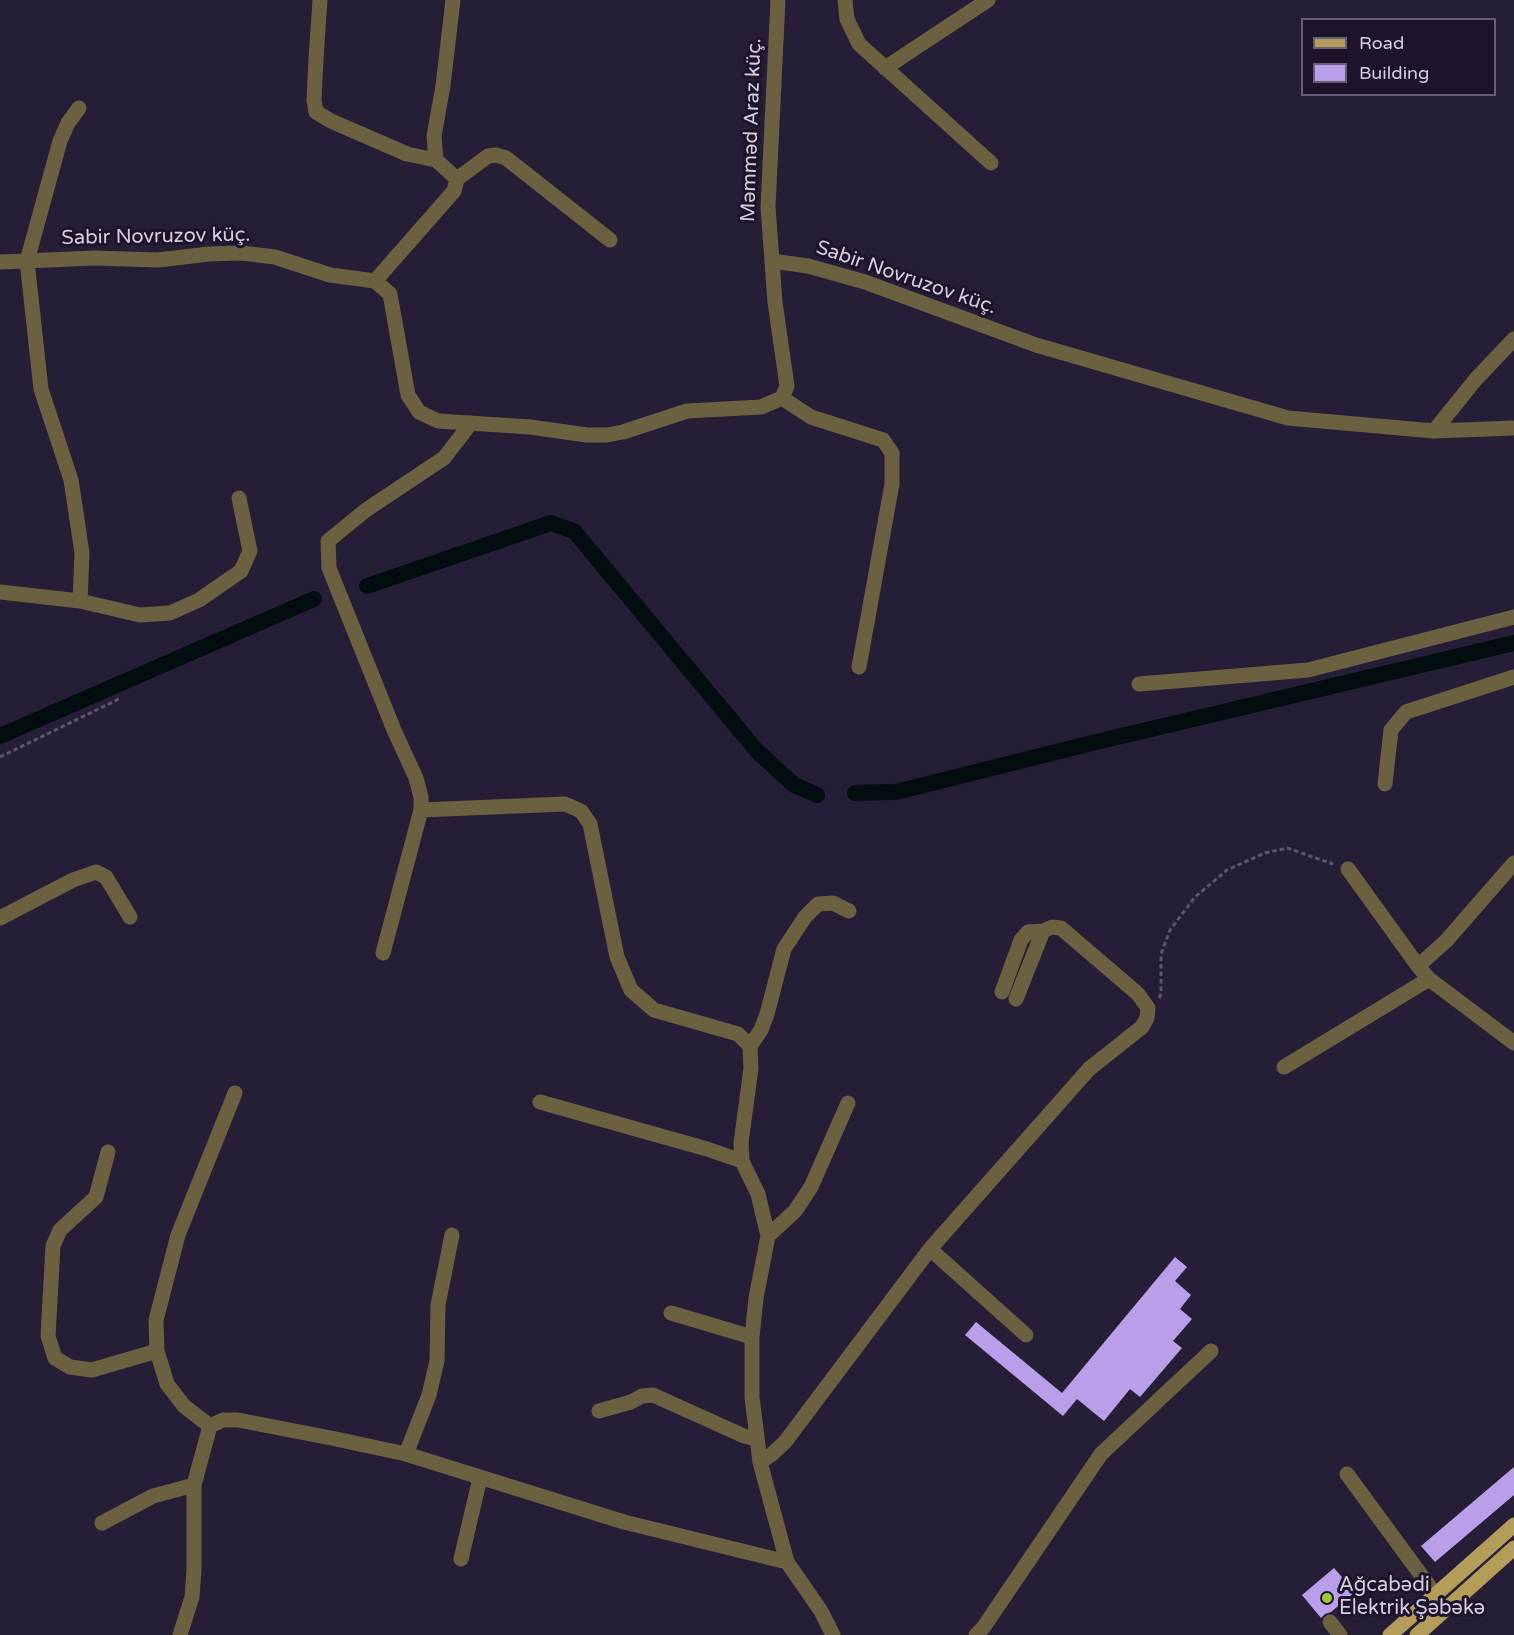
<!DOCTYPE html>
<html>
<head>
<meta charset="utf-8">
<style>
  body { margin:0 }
  #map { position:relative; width:1514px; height:1635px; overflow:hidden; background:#261e36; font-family:"Varela Round",sans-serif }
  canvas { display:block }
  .legend { position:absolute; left:1301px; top:18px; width:195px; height:78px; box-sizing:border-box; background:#1d142c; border:2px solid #665f74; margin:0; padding:8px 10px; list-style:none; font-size:18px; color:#d4cfdf }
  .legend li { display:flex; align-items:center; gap:12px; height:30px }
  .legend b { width:30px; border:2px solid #665f74 }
</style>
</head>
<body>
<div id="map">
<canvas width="1514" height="1635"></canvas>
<ul class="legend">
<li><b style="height:8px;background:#b49d58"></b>Road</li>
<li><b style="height:16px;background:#b99fea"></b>Building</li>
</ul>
</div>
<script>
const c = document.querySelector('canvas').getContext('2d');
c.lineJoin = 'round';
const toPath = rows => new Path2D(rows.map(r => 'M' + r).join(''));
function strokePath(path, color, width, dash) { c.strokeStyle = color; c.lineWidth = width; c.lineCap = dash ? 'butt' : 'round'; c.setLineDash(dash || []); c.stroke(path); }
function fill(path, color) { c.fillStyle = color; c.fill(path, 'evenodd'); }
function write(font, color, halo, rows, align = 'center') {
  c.font = font + ' "Varela Round",sans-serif'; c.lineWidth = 6; c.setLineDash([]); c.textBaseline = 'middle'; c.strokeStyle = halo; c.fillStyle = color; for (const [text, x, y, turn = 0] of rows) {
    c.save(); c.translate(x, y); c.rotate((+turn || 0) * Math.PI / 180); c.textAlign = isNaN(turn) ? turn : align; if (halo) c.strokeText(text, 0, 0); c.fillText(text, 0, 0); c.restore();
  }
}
const canal = toPath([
  [367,586,551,523,574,531,757,751,794,785,817,795],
  [0,736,314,599],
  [855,793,896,792,1092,743,1514,643]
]);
const building = toPath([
  [1175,1257,1187,1267,1175,1281,1191,1295,1180,1309,1192,1319,1173,1341,1182,1348,1140,1397,1130,1389,1104,1421,1077,1399,1063,1416,965,1335,976,1322,1062,1393],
  [1514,1467,1514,1495,1435,1562,1421,1546],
  [1334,1568,1355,1592,1331,1612,1325,1614,1321,1618,1302,1595]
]);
const path = toPath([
  [0,757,121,698],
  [1159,998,1161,994,1161,954,1170,930,1195,897,1227,870,1265,853,1287,848,1333,864]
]);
const minor = toPath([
  [320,0,316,59,314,100,316,112,331,121,407,154,436,160],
  [845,0,847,19,859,44,991,163],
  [885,68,988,0],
  [79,108,68,123,60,141,27,261,41,389,71,480,75,506,82,553,80,601],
  [457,179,488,156,496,155,506,158,610,240],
  [772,261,808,266,865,282,1036,345,1288,418,1434,431,1514,428],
  [0,262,94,258,158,260,209,254,241,253,275,257,330,275,375,281,390,294,408,395,419,412,438,421,530,427,587,435,607,435,623,432,687,411,761,407,782,398,787,386,775,302,768,207,778,0],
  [375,281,454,191,457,179,436,160,434,136,443,86,453,0],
  [782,398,811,417,883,440,892,453,892,484,859,667],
  [1434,431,1476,379,1514,339],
  [0,592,80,601,140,615,170,613,199,600,241,571,250,551,239,498],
  [1139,684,1308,670,1514,617],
  [1385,784,1391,730,1406,712,1514,677],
  [421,810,565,804,581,811,590,824,617,957,631,990,654,1010,738,1034,750,1046,751,1068,741,1143,742,1161,758,1194,768,1236,756,1298,752,1337,752,1397,760,1462,787,1562],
  [1514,863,1446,941,1418,966,1429,979,1514,1043],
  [1348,869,1418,966],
  [0,918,73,880,96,872,106,877,130,917],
  [383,953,421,810,421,797,416,778,394,730,329,568,328,541,366,510,444,458,471,423],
  [1002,992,1021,940,1028,932,1043,931],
  [750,1046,761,1030,767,1014,784,949,805,917,818,904,833,903,849,911],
  [1284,1067,1429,979],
  [540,1102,707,1149,742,1161],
  [108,1152,96,1197,60,1230,53,1246,48,1336,55,1358,70,1367,92,1370,157,1351],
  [768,1236,795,1211,811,1187,848,1103],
  [930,1249,1026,1335],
  [671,1313,752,1337],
  [599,1411,631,1402,642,1396,653,1395,744,1436,757,1439],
  [210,1426,223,1420,238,1420,331,1438,406,1454,624,1522,787,1562,821,1611,833,1635],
  [210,1426,184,1406,167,1384,157,1351,156,1320,178,1235,235,1093],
  [406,1454,429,1395,437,1361,438,1305,452,1235],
  [760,1462,771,1455,785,1442,930,1249,1089,1069,1142,1027,1147,1018,1148,1008,1138,994,1061,928,1052,927,1043,931,1016,999],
  [1347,1474,1435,1594],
  [102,1523,153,1496,194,1485],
  [461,1559,480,1478],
  [1330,1622,1340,1635],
  [180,1635,192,1597,194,1570,194,1485,210,1426],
  [976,1635,983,1628,1101,1454,1211,1351]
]);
const major = toPath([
  [1390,1635,1514,1525],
  [1417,1635,1514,1548]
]);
const markers = [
  [1327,1598,6,"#9bcb34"]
];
const streetNames = [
  ["Məmməd Araz küç.",752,130,-88],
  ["Sabir Novruzov küç.",156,237,-1],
  ["Sabir Novruzov küç.",906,278,19]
];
const poiNames = [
  ["Ağcabədi",1339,1586],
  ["Elektrik Şəbəkə",1339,1609]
];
strokePath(canal, '#010d0f', 16);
fill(building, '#b99fea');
strokePath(path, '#5d566b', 3, [4.5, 3]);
strokePath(minor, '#6b6040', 15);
strokePath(major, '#b49d58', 15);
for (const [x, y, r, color] of markers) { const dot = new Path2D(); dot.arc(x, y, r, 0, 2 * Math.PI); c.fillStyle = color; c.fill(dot); strokePath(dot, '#1d142c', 2); }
write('20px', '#d4cfdf', '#1d142c', streetNames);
write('20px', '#d4cfdf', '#1d142c', poiNames, 'left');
</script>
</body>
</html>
